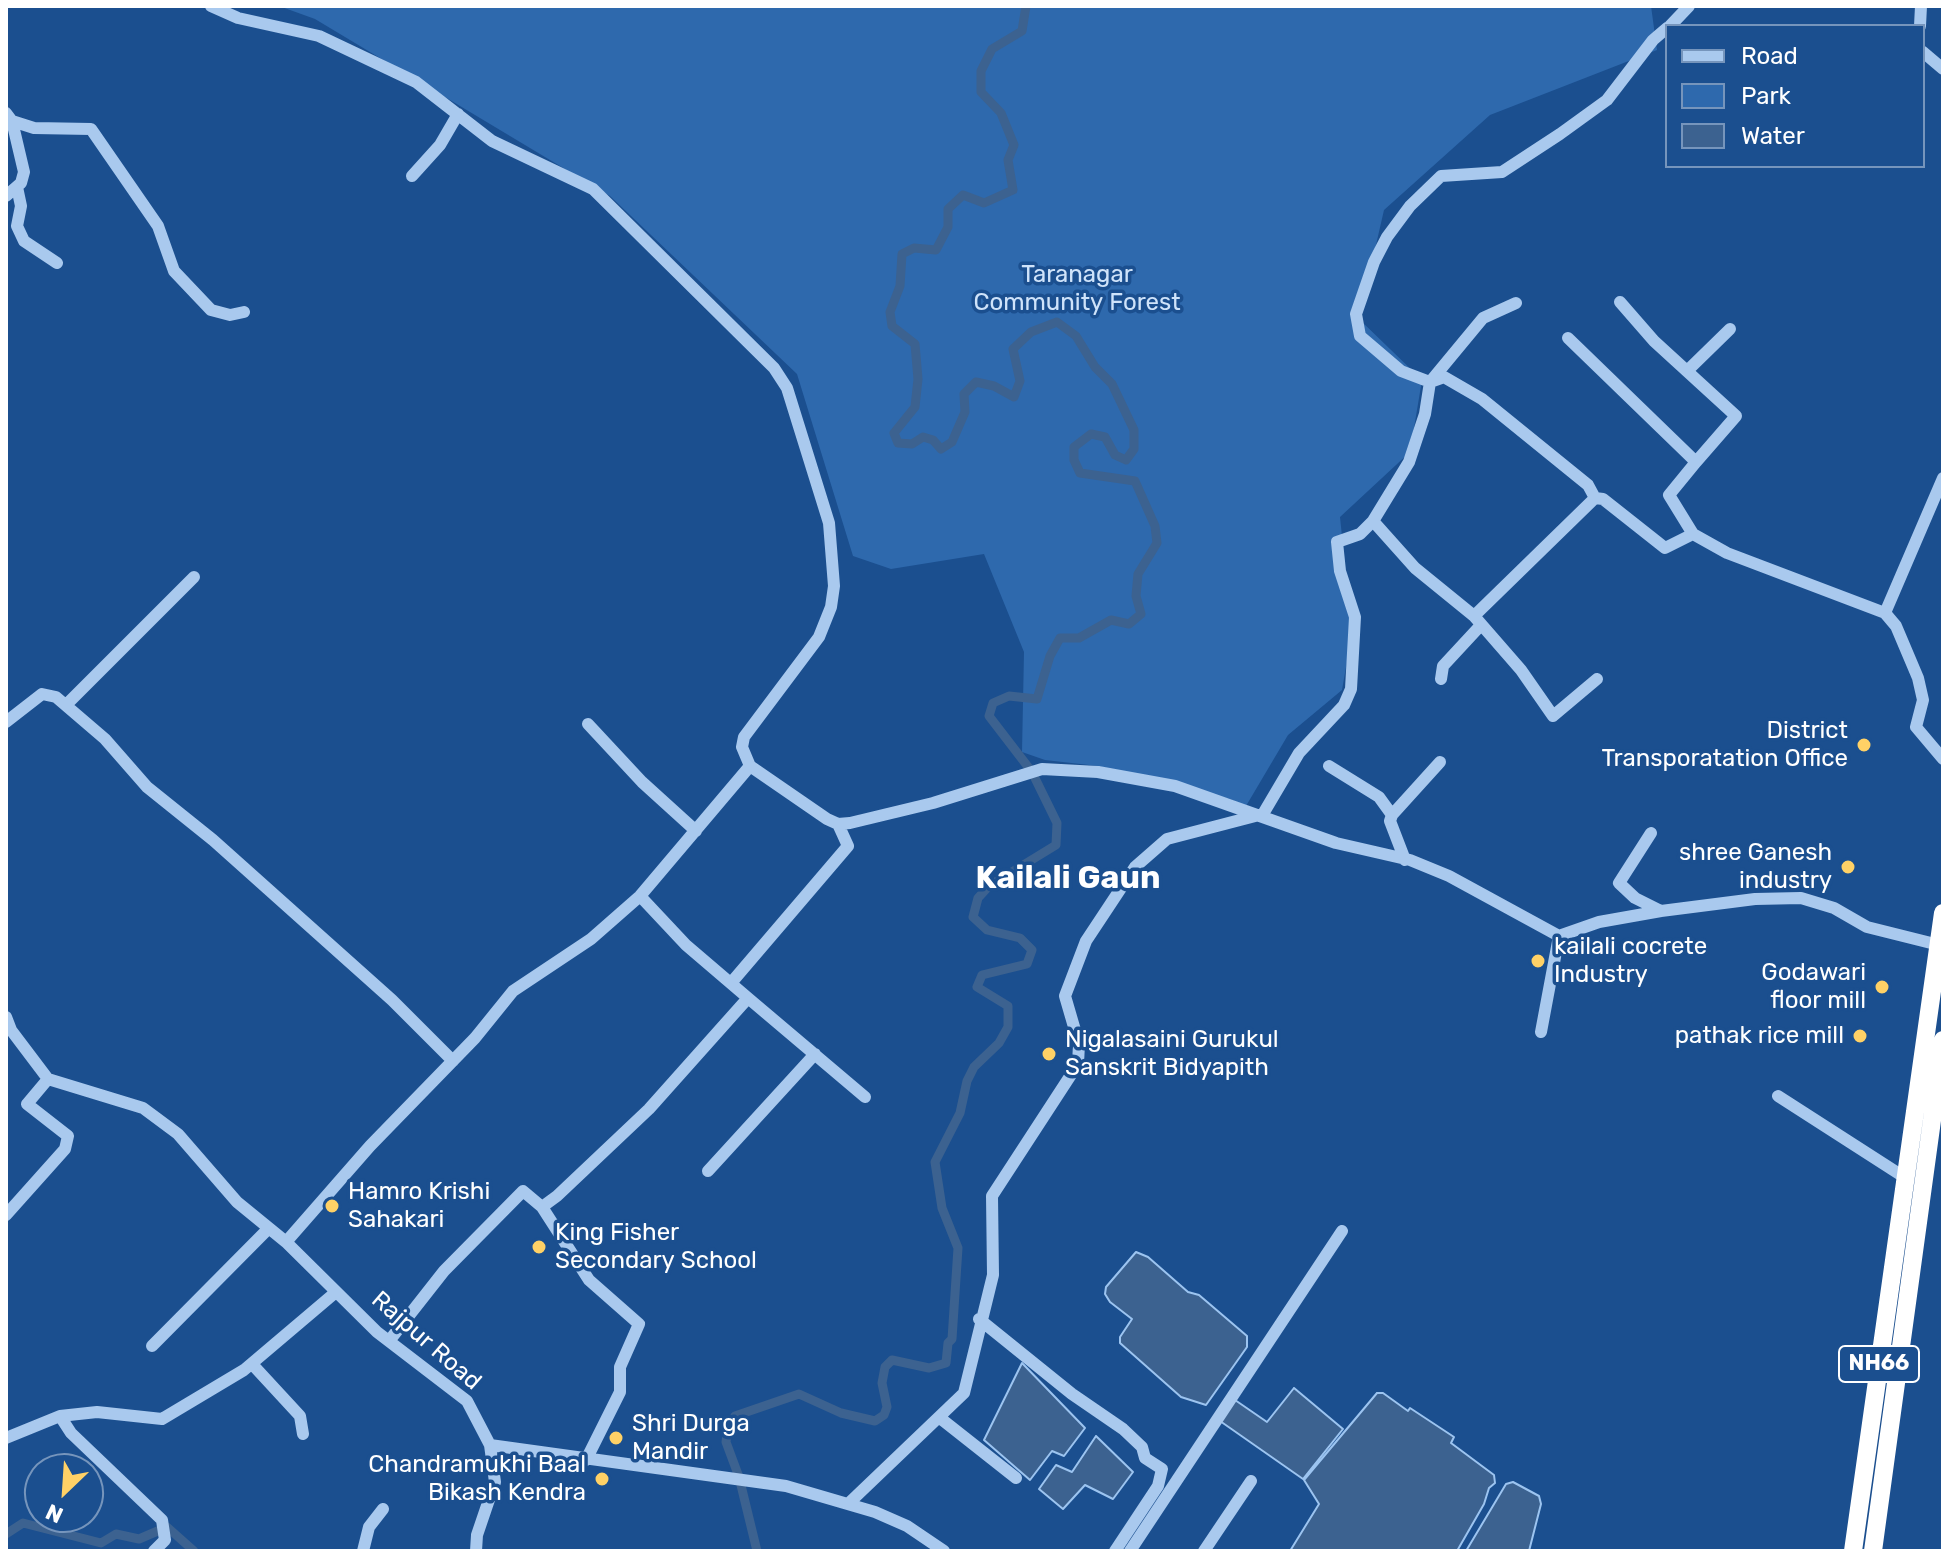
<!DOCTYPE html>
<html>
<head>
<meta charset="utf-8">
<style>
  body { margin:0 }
  #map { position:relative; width:1949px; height:1557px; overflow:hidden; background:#1b4f8f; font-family:Rubik,sans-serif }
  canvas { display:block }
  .frame { position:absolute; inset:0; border:8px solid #fff; pointer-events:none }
  .legend { position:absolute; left:1665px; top:24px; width:260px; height:144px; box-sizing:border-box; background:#1b4f8f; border:2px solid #7695bc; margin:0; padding:10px 14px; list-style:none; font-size:24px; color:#fff }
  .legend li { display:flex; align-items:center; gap:16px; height:40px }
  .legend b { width:40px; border:2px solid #7695bc }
  .north { position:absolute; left:24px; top:1453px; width:80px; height:80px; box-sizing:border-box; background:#1b4f8f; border:2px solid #7695bc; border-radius:50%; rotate:205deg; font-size:22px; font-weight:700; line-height:32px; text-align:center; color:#fff }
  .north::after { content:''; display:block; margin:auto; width:28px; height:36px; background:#ffd166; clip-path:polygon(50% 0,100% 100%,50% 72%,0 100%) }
</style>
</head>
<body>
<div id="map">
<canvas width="1949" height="1557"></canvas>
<div class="frame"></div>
<ul class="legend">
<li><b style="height:10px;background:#a9c9ee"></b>Road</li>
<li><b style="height:22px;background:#2e69ad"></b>Park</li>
<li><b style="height:22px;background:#3c6290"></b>Water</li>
</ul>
<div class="north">N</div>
</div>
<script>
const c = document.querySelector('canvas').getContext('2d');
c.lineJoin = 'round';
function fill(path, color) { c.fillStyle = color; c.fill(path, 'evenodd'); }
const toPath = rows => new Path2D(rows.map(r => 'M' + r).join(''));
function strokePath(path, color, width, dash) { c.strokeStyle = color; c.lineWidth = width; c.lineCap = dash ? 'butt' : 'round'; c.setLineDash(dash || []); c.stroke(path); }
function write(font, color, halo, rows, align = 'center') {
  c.font = font + ' Rubik,sans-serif'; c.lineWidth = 7; c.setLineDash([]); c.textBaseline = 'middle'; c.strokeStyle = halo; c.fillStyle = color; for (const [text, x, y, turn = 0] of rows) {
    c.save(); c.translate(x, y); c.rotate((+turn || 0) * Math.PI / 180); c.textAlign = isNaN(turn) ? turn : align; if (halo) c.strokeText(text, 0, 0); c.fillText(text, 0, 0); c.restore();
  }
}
const green = toPath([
  [279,6,1651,6,1657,50,1490,115,1384,210,1359,319,1422,380,1410,452,1340,517,1352,633,1342,690,1288,735,1246,806,1230,799,1098,766,1045,760,1022,752,1024,652,984,554,891,569,853,556,797,374,610,196,315,19]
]);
const water = toPath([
  [1136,1252,1148,1257,1188,1292,1199,1295,1247,1336,1247,1347,1206,1405,1181,1397,1120,1343,1120,1337,1132,1319,1110,1302,1105,1294,1106,1287,1136,1252],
  [1022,1363,1085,1428,1064,1456,1052,1451,1030,1480,984,1440,1022,1363],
  [1294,1388,1343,1429,1303,1479,1220,1421,1235,1400,1267,1422,1294,1388],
  [1377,1393,1383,1393,1408,1411,1410,1408,1454,1437,1451,1443,1494,1475,1495,1483,1489,1488,1484,1504,1457,1551,1290,1551,1319,1504,1304,1480,1377,1393],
  [1096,1436,1133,1472,1113,1499,1085,1485,1063,1509,1039,1489,1056,1465,1072,1472,1096,1436],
  [1513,1482,1539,1496,1541,1504,1529,1551,1466,1551,1506,1484,1513,1482]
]);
const canal = toPath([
  [6,1534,23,1523,101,1543,116,1534,139,1539,167,1527,194,1551],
  [757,1551,739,1477,726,1442,728,1427,735,1416,799,1394,841,1413,875,1421,884,1415,887,1407,882,1383,885,1367,892,1360,929,1368,946,1363,948,1343,952,1339,958,1248,942,1208,935,1162,960,1113,967,1081,974,1067,999,1043,1008,1027,1008,1006,977,987,982,975,1027,964,1032,950,1020,938,987,930,973,917,978,898,989,886,1056,845,1057,823,1032,772,989,716,993,703,1009,696,1037,699,1050,656,1060,638,1079,638,1111,620,1129,624,1141,614,1136,596,1138,574,1157,543,1155,526,1135,481,1080,473,1074,460,1074,447,1091,434,1105,437,1115,455,1126,460,1134,449,1134,430,1112,384,1095,367,1076,336,1057,322,1031,332,1013,349,1020,381,1014,397,994,386,976,382,964,394,965,412,952,442,941,449,933,440,923,437,912,444,898,443,894,433,915,407,918,379,915,344,892,326,890,312,900,286,902,254,914,248,936,250,948,227,948,209,963,195,984,203,1013,190,1008,160,1014,145,1001,113,981,92,981,71,992,49,1022,31,1026,6]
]);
const minor = toPath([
  [211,6,238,18,319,36,416,82,492,141,593,189,774,368,787,388,829,523,834,586,831,607,819,637,744,737,742,747,750,766,827,819,838,824,850,823,933,803,1042,769,1098,772,1175,786,1336,843,1410,860,1449,876,1559,936,1599,922,1661,911,1755,899,1801,898,1834,908,1867,927,1943,946],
  [1670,26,1689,6],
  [1920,26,1921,6],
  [1667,28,1653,40,1607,100,1560,134,1502,172,1441,176,1410,206,1387,237,1374,262,1356,314,1360,336,1401,371,1430,382,1444,377,1482,399,1588,485,1595,498,1603,499,1665,548,1693,534,1727,553,1885,613,1896,626,1918,678,1923,700,1916,727,1943,759],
  [1923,52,1943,69],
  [6,113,12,121,24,172,21,183,6,196],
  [12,121,34,128,91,129,158,226,174,271,211,310,230,315,244,312],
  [412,176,440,145,458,114],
  [17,187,21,206,17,226,24,241,57,263],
  [1620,302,1654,341,1736,416,1696,462],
  [1568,338,1696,462,1669,495,1693,534],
  [1687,371,1730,329],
  [1373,521,1415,568,1474,616,1521,670,1553,716,1597,679],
  [1885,613,1943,478],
  [1474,616,1595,498],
  [1441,679,1443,666,1481,625],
  [66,705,194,577],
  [6,722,42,694,56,697,105,739,147,787,213,840,392,1000,453,1061],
  [588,724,642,782,696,831],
  [1329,766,1379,797,1392,815],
  [1651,833,1619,883,1635,898,1661,911],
  [1405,860,1390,821,1392,815,1440,762],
  [731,983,848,846,838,824],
  [748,998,865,1097],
  [6,1017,11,1030,48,1079,143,1108,178,1134,237,1202,286,1242,377,1332,467,1401,490,1445,786,1486,875,1512,907,1526,944,1551],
  [1541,1032,1559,936],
  [1778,1096,1904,1177],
  [708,1171,815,1054],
  [542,1207,589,1280,639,1324,620,1367,620,1392,586,1460],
  [6,1215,65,1149,68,1136,27,1104,48,1079],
  [286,1242,370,1146,475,1038,513,991,591,939,640,896,750,766],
  [979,1319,1072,1394,1123,1429,1142,1447,1145,1458,1162,1469,1158,1486,1115,1551],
  [389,1341,444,1271,523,1191,542,1207,557,1196,649,1109,748,998,686,945,640,896],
  [152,1346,269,1228],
  [252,1364,300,1416,303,1434],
  [60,1416,71,1433,162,1520,165,1540,154,1551],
  [940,1418,1016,1478],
  [6,1438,60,1416,97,1412,162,1419,244,1370,336,1292],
  [849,1503,964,1393,993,1275,992,1196,1078,1064,1079,1044,1065,996,1086,941,1135,867,1167,839,1263,814,1299,753,1344,705,1351,689,1355,617,1340,571,1337,542,1360,534,1373,521,1409,462,1425,414,1430,382,1483,318,1516,303],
  [363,1551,369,1527,383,1509],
  [476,1551,477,1535,495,1482,490,1445],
  [1130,1551,1342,1231],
  [1204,1551,1251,1481]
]);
const highway = toPath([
  [1853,1551,1943,913],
  [1873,1551,1943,1040]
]);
const markers = [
  [1864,745,8,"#ffd166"],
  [1848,867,8,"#ffd166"],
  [1538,961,8,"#ffd166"],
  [1882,987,8,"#ffd166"],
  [1860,1036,8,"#ffd166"],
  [1049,1054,8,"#ffd166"],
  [332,1206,8,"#ffd166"],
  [539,1247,8,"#ffd166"],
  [616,1438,8,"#ffd166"],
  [602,1479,8,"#ffd166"]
];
const shields = [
  [1879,1364,80]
];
const shieldNames = [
  ["NH66",1879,1364]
];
const parkNames = [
  ["Taranagar",1077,275],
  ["Community Forest",1077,303]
];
const poiNames = [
  ["District",1848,731],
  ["Transporatation Office",1848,759],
  ["shree Ganesh",1832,853],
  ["industry",1832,881],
  ["kailali cocrete",1554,947,"left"],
  ["Industry",1554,975,"left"],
  ["Godawari",1866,973],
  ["floor mill",1866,1001],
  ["pathak rice mill",1844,1036],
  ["Nigalasaini Gurukul",1065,1040,"left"],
  ["Sanskrit Bidyapith",1065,1068,"left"],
  ["Hamro Krishi",348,1192,"left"],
  ["Sahakari",348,1220,"left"],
  ["King Fisher",555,1233,"left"],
  ["Secondary School",555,1261,"left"],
  ["Shri Durga",632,1424,"left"],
  ["Mandir",632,1452,"left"],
  ["Chandramukhi Baal",586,1465],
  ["Bikash Kendra",586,1493]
];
const streetNames = [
  ["Rajpur Road",426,1341,41]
];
const districtNames = [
  ["Kailali Gaun",1068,879]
];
fill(green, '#2e69ad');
fill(water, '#3c6290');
strokePath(water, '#9cc4f0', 2);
strokePath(canal, '#3c6290', 9);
strokePath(minor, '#a9c9ee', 12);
strokePath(highway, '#fff', 18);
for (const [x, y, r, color] of markers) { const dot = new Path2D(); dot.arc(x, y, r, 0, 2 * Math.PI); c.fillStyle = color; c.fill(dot); strokePath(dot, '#1b4f8f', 3); }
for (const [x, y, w] of shields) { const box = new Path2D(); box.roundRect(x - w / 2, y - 18, w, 36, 6); c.fillStyle = '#1b4f8f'; c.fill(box); strokePath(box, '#fff', 2); }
write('bold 22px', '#fff', null, shieldNames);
write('24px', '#cfe3fa', '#1b4f8f', parkNames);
write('24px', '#fff', '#1b4f8f', poiNames, 'right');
write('24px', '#fff', '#1b4f8f', streetNames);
write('bold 32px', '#fff', '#1b4f8f', districtNames);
</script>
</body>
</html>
